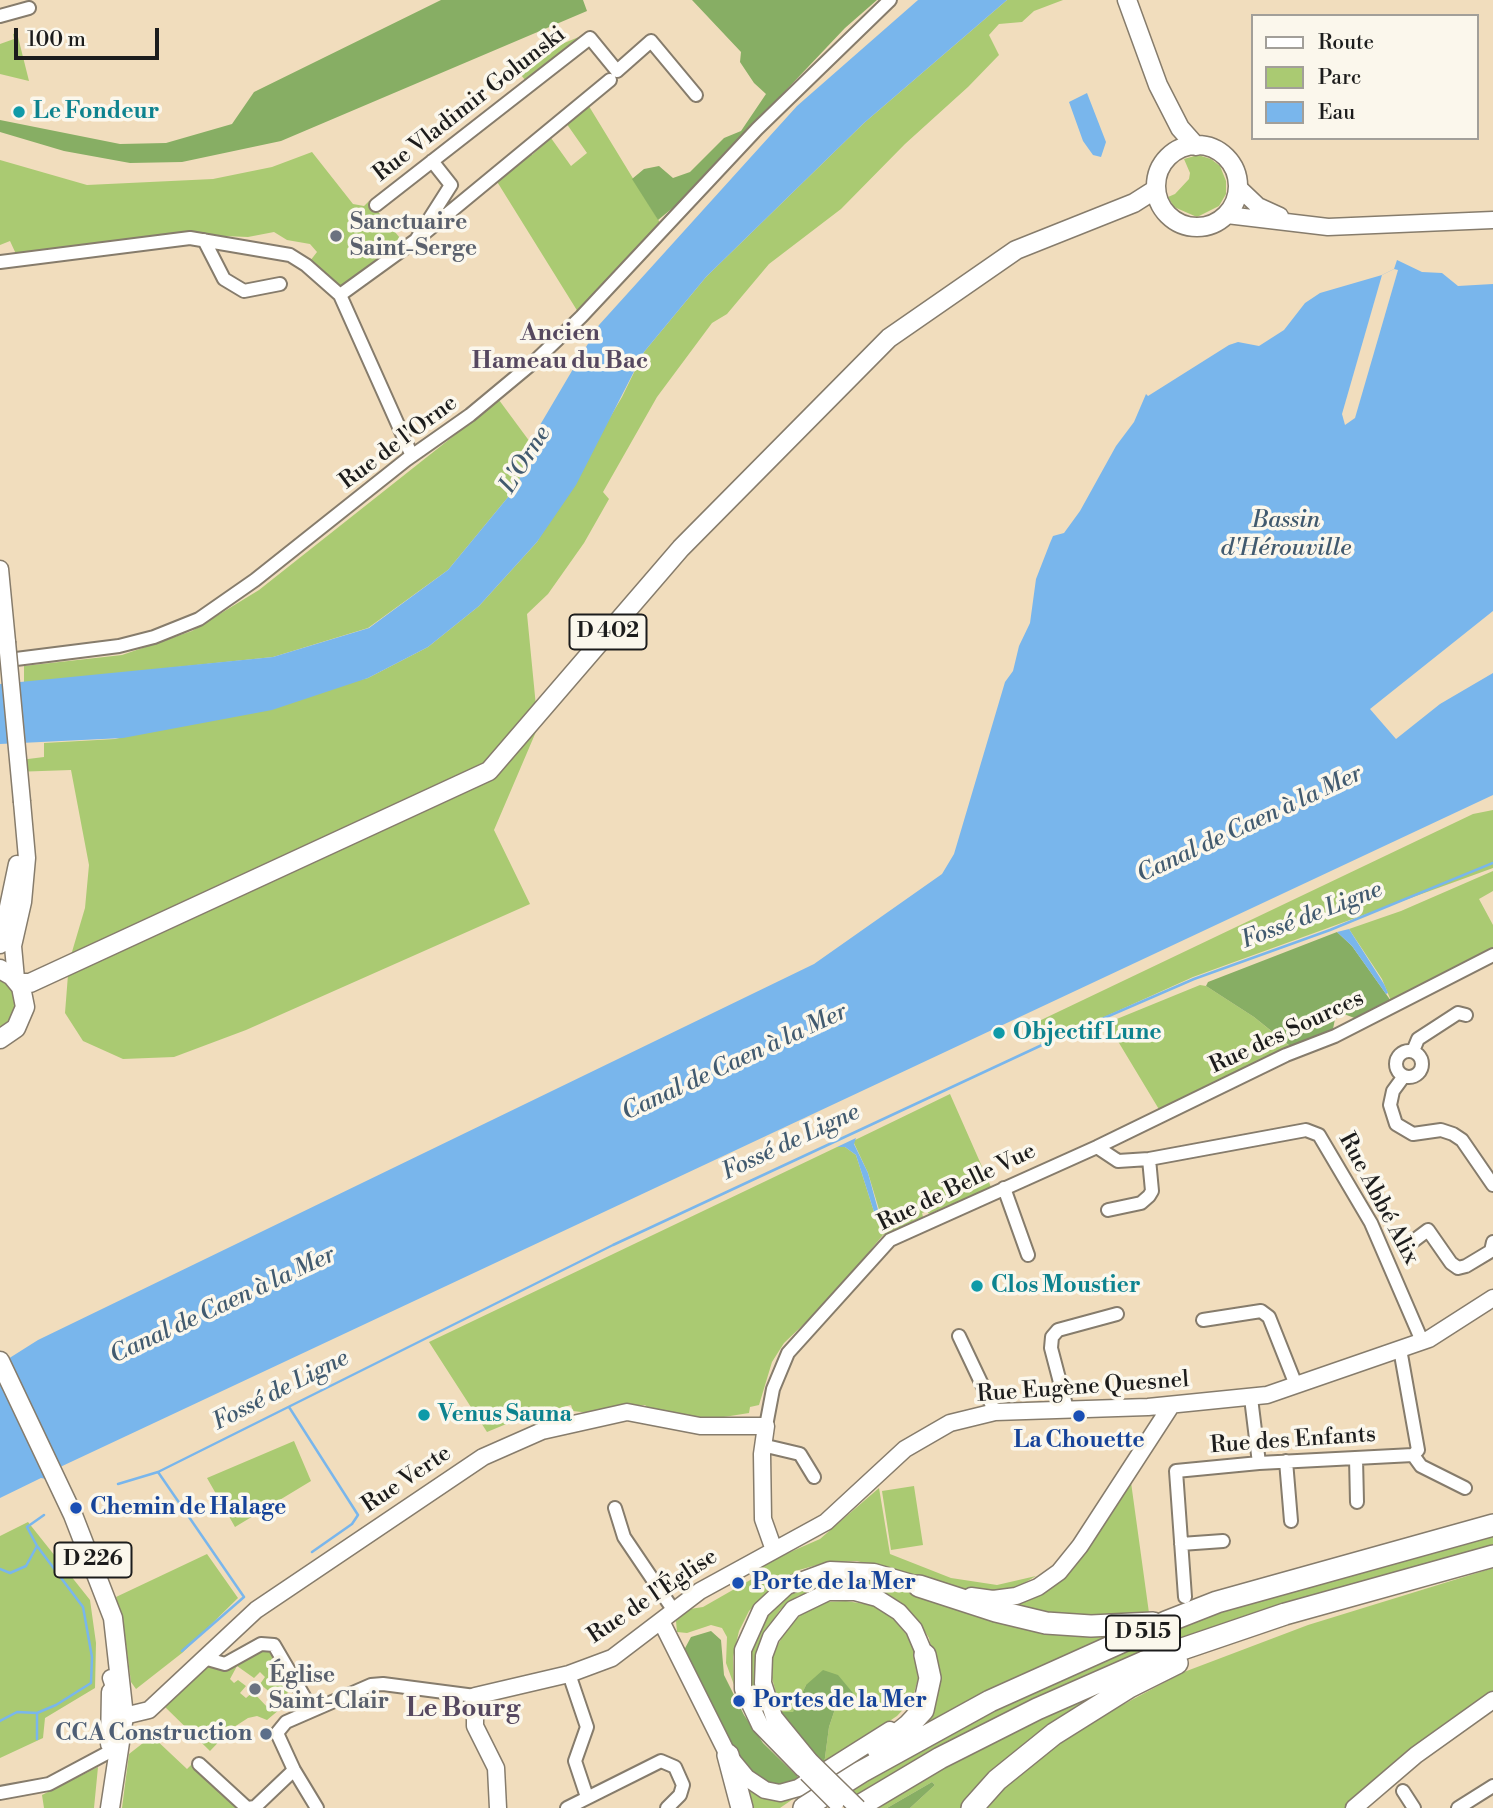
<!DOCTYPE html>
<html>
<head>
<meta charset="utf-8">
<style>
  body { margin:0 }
  #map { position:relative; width:1493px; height:1808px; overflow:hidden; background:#f1ddbd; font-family:"Libre Bodoni",serif }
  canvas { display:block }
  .legend { position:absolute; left:1251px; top:14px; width:228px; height:126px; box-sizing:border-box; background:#fbf7ec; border:2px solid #a29f99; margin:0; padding:9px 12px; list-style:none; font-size:21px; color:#1c1c1c }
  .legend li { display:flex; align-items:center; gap:14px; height:35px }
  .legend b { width:35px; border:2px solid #a29f99 }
  .scale { position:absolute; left:14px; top:28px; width:145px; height:32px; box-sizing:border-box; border:4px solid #1c1c1c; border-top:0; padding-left:9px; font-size:21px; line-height:24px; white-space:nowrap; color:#1c1c1c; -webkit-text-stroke:5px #fbf7ec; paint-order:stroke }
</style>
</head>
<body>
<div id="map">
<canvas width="1493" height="1808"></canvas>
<ul class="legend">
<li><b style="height:9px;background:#fff"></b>Route</li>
<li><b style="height:19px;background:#aaca72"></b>Parc</li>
<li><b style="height:19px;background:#79b6ec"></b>Eau</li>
</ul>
<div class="scale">100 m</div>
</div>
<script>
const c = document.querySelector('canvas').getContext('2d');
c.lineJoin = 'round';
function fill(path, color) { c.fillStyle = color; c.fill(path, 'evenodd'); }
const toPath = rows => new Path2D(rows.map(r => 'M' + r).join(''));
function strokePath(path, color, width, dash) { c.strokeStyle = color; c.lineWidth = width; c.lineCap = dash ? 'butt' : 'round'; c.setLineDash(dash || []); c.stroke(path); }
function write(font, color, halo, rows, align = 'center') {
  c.font = font + ' "Libre Bodoni",serif'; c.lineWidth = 7; c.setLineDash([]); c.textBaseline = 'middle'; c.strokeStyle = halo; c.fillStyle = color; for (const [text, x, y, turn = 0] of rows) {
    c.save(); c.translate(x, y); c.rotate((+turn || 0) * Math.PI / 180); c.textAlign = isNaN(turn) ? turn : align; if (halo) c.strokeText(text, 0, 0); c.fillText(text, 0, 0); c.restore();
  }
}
const green = toPath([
  [1007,0,1063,0,1034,11,1022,22,999,24,989,35,999,55,968,87,905,144,841,209,769,264,727,314,712,323,657,397,603,492,609,499,584,543,548,594,527,614,538,727,494,830,530,904,246,1030,174,1057,123,1059,83,1041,65,1013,69,962,85,908,89,865,71,770,13,772,12,761,44,757,44,743,115,739,368,678,428,647,479,606,537,542,622,397,644,352,706,277,864,123],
  [17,33,29,81,0,74,0,44,14,39,13,34],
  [586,34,525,80,521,75,515,79,506,67],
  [587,103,662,226,578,312,496,180,528,151,532,155,551,138,571,166,587,153,564,120],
  [312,152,353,204,364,206,369,201,405,244,342,287,310,261,317,252,310,244,287,240,274,232,248,237,172,234,16,254,10,241,0,245,0,160,87,185,213,179,272,167],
  [1198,155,1211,159,1220,166,1226,181,1226,194,1219,206,1197,217,1174,207,1168,197,1175,194,1189,179,1190,173,1184,159],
  [499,400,530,442,518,485,448,570,368,628,273,657,24,683,24,666,122,655,192,631,259,590],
  [1493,810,1493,868,1193,977,1042,1045,1035,1037,1039,1021,1473,814],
  [1493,871,1493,891,1479,899,1493,925,1493,951,1391,1001,1382,979,1349,929,1401,911],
  [0,975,14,985,19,1011,0,1034],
  [1200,985,1206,986,1254,1017,1292,1048,1160,1111,1107,1023],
  [950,1094,991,1187,929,1214,927,1211,922,1213,923,1217,883,1235,828,1301,784,1343,772,1362,759,1405,750,1407,749,1413,705,1420,649,1409,645,1405,590,1413,573,1411,571,1405,516,1420,487,1432,429,1342,837,1147,845,1147,856,1155,875,1215,881,1216,868,1173,853,1141],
  [294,1441,311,1481,235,1527,207,1478],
  [1130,1475,1149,1613,1120,1617,1044,1615,1007,1604,1025,1601],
  [914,1486,923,1545,891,1550,882,1491],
  [879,1488,890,1554,951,1578,997,1585,1036,1576,1014,1589,994,1592,971,1591,857,1561,824,1563,799,1570,770,1589,749,1611,739,1631,733,1657,734,1685,726,1663,727,1637,722,1628,711,1625,687,1633,677,1632,676,1621,690,1609,703,1607,752,1579,756,1569,772,1560,820,1539],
  [28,1522,90,1600,96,1643,95,1688,45,1718,43,1738,0,1758,0,1536],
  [1493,1532,1493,1549,1244,1621,858,1798,847,1788,951,1726,1140,1640,1247,1602],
  [207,1554,238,1598,182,1653,136,1689,131,1682,124,1629,116,1597],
  [1493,1568,1493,1692,1436,1731,1348,1808,982,1808,1010,1781,1083,1726,1184,1672,1308,1625],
  [823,1578,866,1578,1124,1632,991,1689,909,1734,934,1659,929,1638,917,1619,885,1593,869,1587,833,1584,798,1596,780,1610,769,1626,755,1666,756,1688,761,1704,757,1706,750,1689,750,1654,764,1618,792,1592],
  [846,1601,871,1605,890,1615,906,1634,915,1652,918,1679,912,1700,897,1716,824,1765,829,1727,836,1706,850,1699,806,1685,793,1713,781,1712,772,1678,773,1654,787,1628,803,1613,825,1602],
  [264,1649,272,1654,293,1687,287,1693,292,1699,267,1720,257,1716,248,1718,231,1729,210,1751,165,1707,206,1666,219,1669,231,1667],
  [237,1666,254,1678,260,1672,265,1677,260,1684,277,1698,268,1708,253,1692,246,1698,240,1693,246,1686,238,1680,234,1683,230,1679],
  [1133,1675,963,1808,910,1808,935,1785,932,1782,887,1808,872,1808,989,1742],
  [152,1736,187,1769,193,1763,240,1808,122,1808,129,1754],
  [98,1767,94,1808,44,1808,42,1795],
  [742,1779,809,1788,780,1808,745,1808]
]);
const forest = toPath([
  [441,0,583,0,587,11,281,141,182,162,130,163,64,151,0,132,0,120,120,144,166,143,232,124,254,92],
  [692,0,877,0,845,28,680,202,658,220,632,179,644,169,659,166,673,178,690,172,724,138,741,131,766,94,754,83,740,62,741,52],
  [1337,932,1352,946,1391,1001,1357,1019,1344,1014,1335,1019,1333,1029,1290,1046,1254,1017,1206,986,1208,982],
  [711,1631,721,1640,724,1675,744,1715,763,1743,803,1782,774,1790,742,1770,683,1652,691,1637],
  [823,1670,838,1675,853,1693,850,1699,836,1706,829,1727,824,1765,788,1726,781,1712,793,1712,806,1685],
  [932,1782,935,1785,910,1808,887,1808]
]);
const water = toPath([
  [918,0,1007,0,864,123,706,277,644,352,576,485,537,542,479,606,428,647,368,678,272,710,123,738,0,744,0,684,273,657,369,628,448,570,518,485,530,442,599,325,797,106],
  [1087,93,1106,142,1101,157,1093,155,1083,141,1069,102],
  [1397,260,1422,272,1442,273,1458,286,1493,284,1493,611,1370,709,1396,739,1440,704,1493,673,1493,795,58,1468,46,1479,41,1478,0,1498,0,1364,38,1340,814,964,942,874,954,854,1005,682,1013,671,1019,646,1030,623,1036,579,1050,543,1053,536,1064,533,1080,511,1116,446,1134,422,1146,394,1148,396,1229,345,1238,342,1259,346,1284,330,1305,303,1320,293,1382,275,1394,269],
  [1349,929,1384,984,1388,993,1386,994,1352,946,1337,932],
  [856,1138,854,1144,868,1173,880,1217,875,1215,856,1155,845,1147,837,1147]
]);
const pier = toPath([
  [1394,269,1398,270,1355,418,1345,425,1342,414,1382,275]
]);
const stream = toPath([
  [289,1407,358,1515,352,1524,312,1552],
  [158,1472,244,1597,182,1651],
  [118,1484,158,1472,613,1245,1042,1045,1194,979,1330,930,1493,863],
  [0,1569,10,1573,26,1566,37,1546,27,1527,44,1515],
  [0,1721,17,1712,37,1713,56,1705,91,1683,92,1657,83,1607,37,1546],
  [37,1739,37,1714]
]);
const street = toPath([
  [0,16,29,8],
  [376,205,590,38,617,71,651,41,696,95],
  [204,240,224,279,244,291,280,284],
  [416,240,610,80],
  [0,262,190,238,290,255,306,265,340,295,412,456],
  [340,295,416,240,451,185,432,161],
  [16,659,119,646,154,637,199,619,255,580,406,460,470,415,535,361,581,317,757,129,890,0],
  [0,660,1,660],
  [1413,1051,1418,1039,1458,1013,1466,1015],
  '1396 1064a13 13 0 1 1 26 0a13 13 0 1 1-26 0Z',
  [1404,1076,1393,1091,1390,1105,1396,1124,1413,1134,1441,1130,1453,1134,1462,1140,1493,1185],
  [1097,1147,1118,1161,1149,1159,1306,1130,1319,1135,1371,1223,1422,1341],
  [1004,1188,1028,1255],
  [1108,1210,1141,1203,1149,1196,1152,1191,1149,1159],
  [1412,1242,1428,1230,1451,1263,1458,1268,1466,1266,1491,1251,1493,1242],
  [1203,1320,1261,1311,1269,1317,1296,1385],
  [959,1336,995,1412],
  [1400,1349,1418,1450,1413,1455],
  [1251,1398,1259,1463],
  [1067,1409,1051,1348,1052,1337,1058,1330,1117,1314],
  [766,1426,773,1389,788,1353,890,1240,1097,1147,1286,1055,1335,1036,1493,955],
  [762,1445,800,1454,814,1477],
  [1413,1455,1421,1466,1465,1488],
  [1356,1458,1357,1502],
  [1286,1461,1291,1521],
  [615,1508,624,1537,674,1611],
  [1181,1544,1223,1541],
  [1185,1597,1176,1471,1259,1463,1413,1455],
  [204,1658,225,1664,261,1644,274,1645,312,1710],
  [569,1674,587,1727,575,1761,587,1797],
  [199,1764,247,1808],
  [1403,1791,1414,1808],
  [0,1793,49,1784,109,1752],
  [248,1808,255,1807,294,1770],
  [317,1808,294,1770,277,1733,286,1722,371,1685,383,1684,475,1696],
  [567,1808,661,1761,675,1767,683,1785,680,1795,667,1808],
  [1458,1808,1493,1786]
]);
const secondary = toPath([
  [1238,187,1258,206,1280,216],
  [1227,215,1328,227,1493,220],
  [0,569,7,642],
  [0,945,17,864],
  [16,979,13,946,23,902,27,858,22,802],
  [971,1596,993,1599,1016,1596,1038,1587,1059,1572,1080,1546,1171,1406],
  [661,1621,728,1755,747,1778,765,1790,780,1793,798,1788,890,1730],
  [111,1678,124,1716,149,1710,256,1610,483,1457,542,1431,627,1412,700,1426,766,1426,762,1454,763,1519,774,1550],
  [810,1761,774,1717,763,1683,764,1656,771,1637,793,1609,828,1592,855,1592,877,1598,899,1612,914,1629,925,1655,925,1664],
  [803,1769,760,1725,743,1689,743,1650,761,1610,787,1586,830,1570,874,1572,929,1588],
  [498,1808,496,1768,475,1726,475,1696,569,1674,612,1658,700,1591,826,1522,905,1449,950,1423,995,1412,1148,1407,1267,1395,1429,1339,1493,1298],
  [1354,1808,1416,1755,1493,1700]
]);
const primary = toPath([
  [1127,0,1158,85,1180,128,1196,146],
  '1156 186a41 41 0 1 1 82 0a41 41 0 1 1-82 0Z',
  [0,969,12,976,21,987,25,1007,16,1028,0,1039],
  [18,983,30,983,489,771,681,548,889,338,1016,250,1134,203,1156,189],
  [0,1361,73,1515,113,1618,124,1716,110,1808],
  [110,1744,111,1692]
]);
const highway = toPath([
  [919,1586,996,1611,1046,1623,1091,1626,1153,1623],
  [878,1750,909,1725,923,1710,930,1678,925,1655],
  [728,1755,742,1808],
  [804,1808,861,1772,990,1701,1166,1622,1217,1602,1493,1525],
  [856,1808,940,1758,1037,1709,1144,1662,1285,1614,1493,1556],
  [972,1808,997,1780,1054,1734,1129,1687,1177,1663]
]);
const secondaryBridge = toPath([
  [7,642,22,802],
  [810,1761,858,1808],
  [807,1773,836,1802]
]);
const markers = [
  [19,112,7,"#0f9aa8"],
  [336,236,7,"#6b7280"],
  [999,1033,7,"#0f9aa8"],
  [977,1286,7,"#0f9aa8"],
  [424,1415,7,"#0f9aa8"],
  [1079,1416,7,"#1a4fb4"],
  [76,1508,7,"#1a4fb4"],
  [738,1583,7,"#1a4fb4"],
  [255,1689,7,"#6b7280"],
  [739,1701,7,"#1a4fb4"],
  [266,1734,7,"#5c6f8a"]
];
const shields = [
  [608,632,77],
  [93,1560,77],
  [1143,1633,74]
];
const shieldNames = [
  ["D 402",608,632],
  ["D 226",93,1560],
  ["D 515",1143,1633]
];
const streetNames = [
  ["Rue Vladimir Golunski",470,105,-38],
  ["Rue de l'Orne",399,443,-37],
  ["Rue des Sources",1287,1033,-25],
  ["Rue de Belle Vue",957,1188,-26],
  ["Rue Abbé Alix",1378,1199,62],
  ["Rue Eugène Quesnel",1083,1388,-4],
  ["Rue des Enfants",1293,1441,-4],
  ["Rue Verte",407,1480,-34],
  ["Rue de l'Église",653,1597,-34]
];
const cultureNames = [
  ["Le Fondeur",33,112],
  ["Objectif Lune",1013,1033],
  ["Clos Moustier",991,1286],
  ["Venus Sauna",438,1415]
];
const worshipNames = [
  ["Sanctuaire",350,223],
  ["Saint-Serge",350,249],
  ["Église",269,1676],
  ["Saint-Clair",269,1702]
];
const transitNames = [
  ["La Chouette",1079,1441,"center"],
  ["Chemin de Halage",90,1508],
  ["Porte de la Mer",752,1583],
  ["Portes de la Mer",753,1701]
];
const serviceNames = [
  ["CCA Construction",252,1734]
];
const neighbourhoodNames = [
  ["Ancien",560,334],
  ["Hameau du Bac",560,362]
];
const waterNames = [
  ["L'Orne",526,460,-58],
  ["Bassin",1286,521],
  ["d'Hérouville",1286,549],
  ["Canal de Caen à la Mer",1250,825,-25],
  ["Fossé de Ligne",1312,916,-21],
  ["Canal de Caen à la Mer",735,1063,-25],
  ["Fossé de Ligne",791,1143,-25],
  ["Canal de Caen à la Mer",223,1306,-25],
  ["Fossé de Ligne",281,1391,-27]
];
const quarterNames = [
  ["Le Bourg",463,1710]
];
fill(green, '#aaca72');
fill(forest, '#87ae64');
fill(water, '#79b6ec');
fill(pier, '#f1ddbd');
strokePath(stream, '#79b6ec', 2.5);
strokePath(street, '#867c6c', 16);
strokePath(secondary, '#867c6c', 19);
strokePath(primary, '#867c6c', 21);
strokePath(highway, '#867c6c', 24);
strokePath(street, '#fff', 12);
strokePath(secondary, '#fff', 16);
strokePath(primary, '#fff', 18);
strokePath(highway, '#fff', 21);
strokePath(secondaryBridge, '#867c6c', 19, []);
strokePath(secondaryBridge, '#fff', 16);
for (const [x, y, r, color] of markers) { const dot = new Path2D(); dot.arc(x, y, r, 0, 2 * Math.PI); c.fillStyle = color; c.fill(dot); strokePath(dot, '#fbf7ec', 2.5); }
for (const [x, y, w] of shields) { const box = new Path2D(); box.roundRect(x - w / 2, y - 17.5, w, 35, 5); c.fillStyle = '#fbf7ec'; c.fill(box); strokePath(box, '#1c1c1c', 2); }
write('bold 21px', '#1c1c1c', null, shieldNames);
write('23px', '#1c1c1c', '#fbf7ec', streetNames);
write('bold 23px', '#0d838f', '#fbf7ec', cultureNames, 'left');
write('bold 23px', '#5b616d', '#fbf7ec', worshipNames, 'left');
write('bold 23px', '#164399', '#fbf7ec', transitNames, 'left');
write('bold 23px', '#4e5e75', '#fbf7ec', serviceNames, 'right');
write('bold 24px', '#564860', '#fbf7ec', neighbourhoodNames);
write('italic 24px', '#415a6f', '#fbf7ec', waterNames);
write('bold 26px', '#564860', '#fbf7ec', quarterNames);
</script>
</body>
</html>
